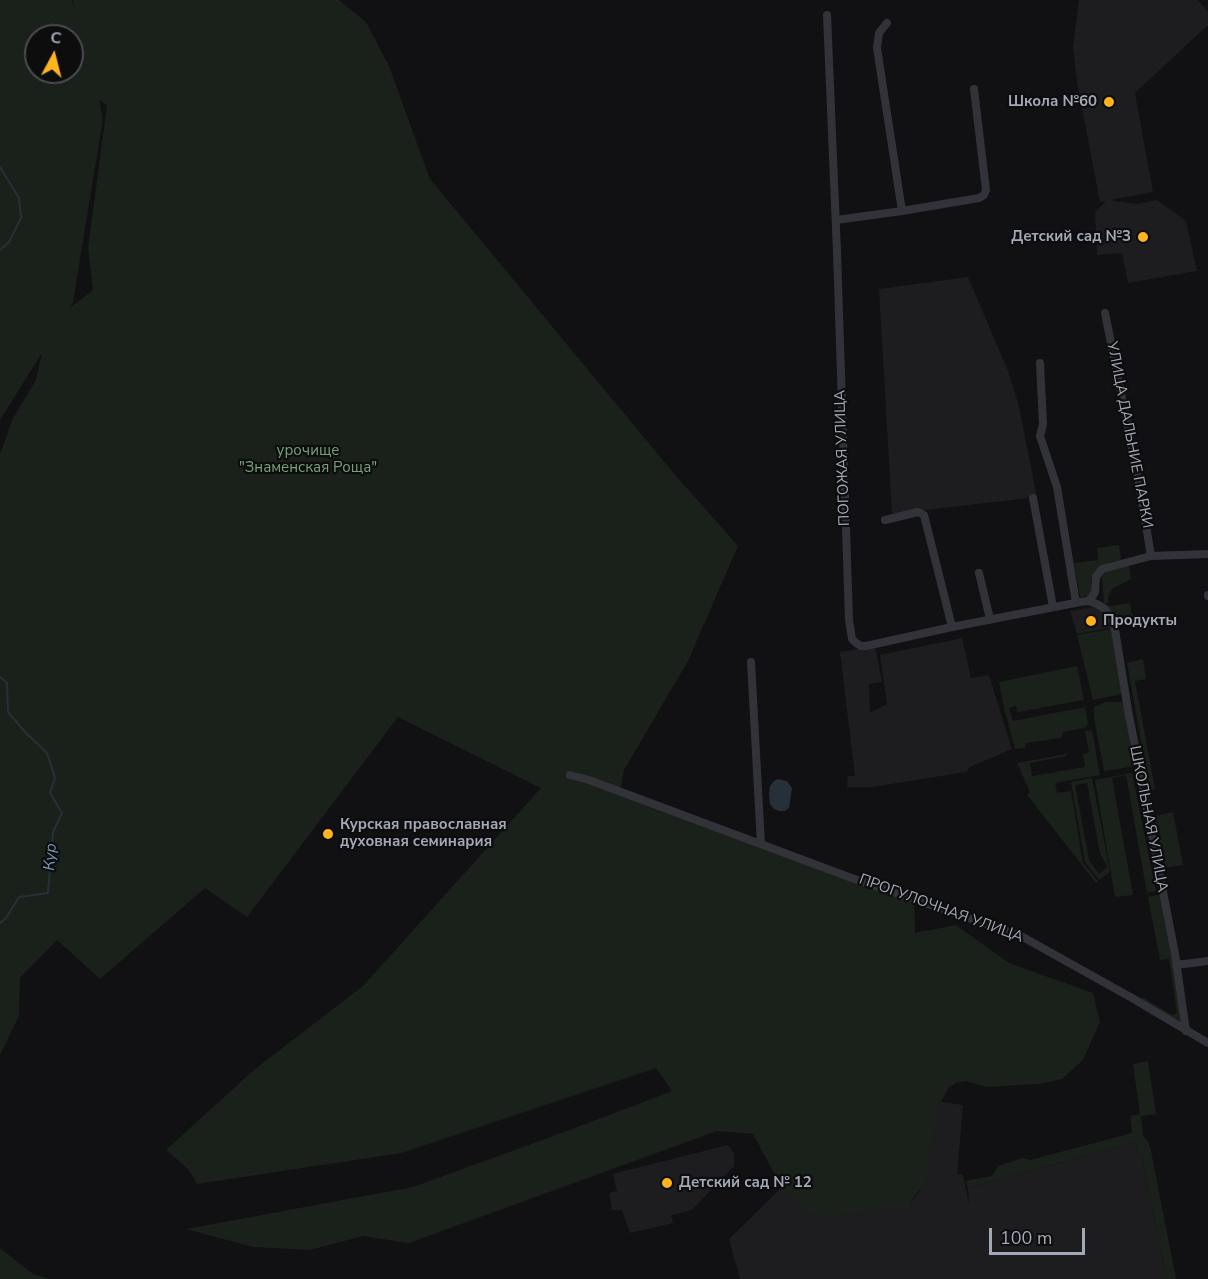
<!DOCTYPE html>
<html>
<head>
<meta charset="utf-8">
<style>
  body { margin:0 }
  #map { position:relative; width:1208px; height:1279px; overflow:hidden; background:#111113; font-family:"Nunito Sans",sans-serif }
  canvas { display:block }
  .north { position:absolute; left:24px; top:24px; width:60px; height:60px; box-sizing:border-box; background:#0d0d0e; border:2px solid #494b51; border-radius:50%; rotate:7deg; font-size:16px; font-weight:700; line-height:24px; text-align:center; color:#a2a8b5 }
  .north::after { content:''; display:block; margin:auto; width:21px; height:27px; background:#ffb41e; clip-path:polygon(50% 0,100% 100%,50% 72%,0 100%) }
  .scale { position:absolute; left:989px; top:1228px; width:96px; height:27px; box-sizing:border-box; border:3px solid #a2a8b5; border-top:0; padding-left:8px; font-size:18px; line-height:21px; white-space:nowrap; color:#a2a8b5; -webkit-text-stroke:4px #0d0d0e; paint-order:stroke }
</style>
</head>
<body>
<div id="map">
<canvas width="1208" height="1279"></canvas>
<div class="north">С</div>
<div class="scale">100 m</div>
</div>
<script>
const c = document.querySelector('canvas').getContext('2d');
c.lineJoin = 'round';
function fill(path, color) { c.fillStyle = color; c.fill(path, 'evenodd'); }
const toPath = rows => new Path2D(rows.map(r => 'M' + r).join(''));
function strokePath(path, color, width, dash) { c.strokeStyle = color; c.lineWidth = width; c.lineCap = dash ? 'butt' : 'round'; c.setLineDash(dash || []); c.stroke(path); }
function write(font, color, halo, rows, align = 'center') {
  c.font = font + ' "Nunito Sans",sans-serif'; c.lineWidth = 4.5; c.setLineDash([]); c.textBaseline = 'middle'; c.strokeStyle = halo; c.fillStyle = color; for (const [text, x, y, turn = 0] of rows) {
    c.save(); c.translate(x, y); c.rotate((+turn || 0) * Math.PI / 180); c.textAlign = isNaN(turn) ? turn : align; if (halo) c.strokeText(text, 0, 0); c.fillText(text, 0, 0); c.restore();
  }
}
const built = toPath([
  [1079,0,1198,0,1208,12,1208,25,1135,93,1153,192,1110,200,1136,204,1157,200,1186,221,1197,271,1128,283,1122,253,1097,255,1095,212,1106,201,1100,202,1077,82,1073,47],
  [968,277,1008,371,1018,402,1037,497,892,514,879,289],
  [1092,607,1099,608,1104,612,1110,628,1077,634,1070,611],
  [962,638,971,678,989,675,1012,749,970,767,966,772,872,787,847,787,848,776,855,776,840,652,875,646,882,682,869,684,870,713,887,704,880,655],
  [935,1101,963,1105,957,1174,963,1175,969,1205,968,1188,1135,1142,1138,1155,1142,1157,1167,1279,740,1279,729,1239,783,1186,909,1205,921,1189],
  [728,1145,734,1153,734,1166,692,1210,671,1215,673,1223,630,1233,622,1210,612,1210,609,1193,617,1191,613,1174]
]);
const green = toPath([
  [0,0,72,0,74,9,73,0,339,0,366,22,389,66,430,179,676,476,738,546,688,661,624,770,620,791,914,896,915,933,956,925,1009,963,1093,993,1100,1022,1083,1060,1062,1079,1039,1084,987,1087,966,1081,956,1083,949,1087,942,1100,937,1104,925,1183,913,1198,909,1207,894,1207,824,1217,805,1211,785,1194,753,1134,717,1131,409,1243,363,1236,310,1250,253,1247,186,1229,413,1187,578,1127,672,1091,656,1068,401,1153,197,1184,188,1169,166,1150,255,1069,363,986,541,788,398,717,247,917,205,888,100,979,57,940,20,978,19,1016,0,1055,0,454,13,418,36,380,42,353,0,420],
  [36,36,72,36,72,72,36,72],
  [99,100,107,105,88,248,93,290,70,308,73,302,103,119],
  [1119,545,1121,559,1119,561,1108,563,1095,571,1091,579,1092,593,1088,596,1080,597,1074,563,1098,560,1097,548],
  [1129,564,1131,579,1112,589,1108,598,1109,603,1104,604,1102,578,1103,572],
  [1130,603,1132,615,1134,615,1135,617,1112,621,1104,607],
  [1111,629,1122,694,1093,700,1077,635],
  [1143,659,1146,679,1135,681,1155,789,1150,790,1127,663],
  [1077,666,1084,700,1018,712,1016,706,1009,708,1013,721,1085,707,1088,724,1084,728,1063,732,1061,738,1026,743,1025,748,1015,749,1004,708,999,682],
  [1106,702,1125,702,1136,766,1104,771,1094,718,1094,707],
  [1092,730,1100,775,1055,783,1057,793,1071,791,1083,863,1098,881,1096,883,1027,795,1030,792,1017,763,1066,754,1067,756,1030,763,1032,776,1085,767,1083,754,1089,752,1085,731],
  [1132,773,1156,891,1147,893,1126,775,1112,778,1133,895,1115,897,1095,780],
  [1092,778,1110,872,1099,880,1085,862,1071,782],
  [1087,783,1100,853,1107,867,1099,874,1089,860,1075,785],
  [1173,812,1183,865,1165,868,1155,816],
  [1162,894,1186,1032,1138,1004,1142,997,1172,1015,1177,1013,1169,959,1160,960,1148,897],
  [1148,1061,1156,1114,1141,1116,1143,1136,1148,1141,1151,1151,1176,1279,1167,1279,1142,1157,1138,1155,1135,1142,968,1188,965,1181,992,1176,998,1166,1023,1158,1030,1160,1132,1133,1130,1116,1140,1114,1133,1064],
  [0,1248,33,1274,50,1279,0,1279]
]);
const water = toPath([
  [778,779,787,781,792,788,789,808,785,811,779,811,774,809,770,804,769,794,770,786,774,781]
]);
const stream = toPath([
  [0,167,19,198,21,218,9,242,0,250],
  [0,677,7,683,8,712,26,733,47,753,55,778,50,793,62,813,53,832,48,893,19,897,6,918,0,923]
]);
const minor = toPath([
  [827,15,837,252,849,620,852,639,856,643,861,646,866,646,952,627,1080,602,1088,601,1097,604,1105,609,1111,618,1115,630,1128,710,1175,954,1186,1031],
  [887,23,879,33,877,48,902,211],
  [836,220,902,211,979,198,984,195,986,190,974,89],
  [1105,313,1139,483,1151,556],
  [1040,363,1043,424,1040,436,1057,487,1076,603],
  [1033,498,1053,607],
  [885,520,918,512,924,515,952,627],
  [979,573,990,619],
  [1208,595,1208,596],
  [1088,601,1092,597,1095,592,1096,577,1102,569,1151,556,1208,554],
  [751,662,761,844],
  [570,775,589,780,849,877,1021,936,1132,998,1208,1043],
  [1176,965,1208,961]
]);
const markers = [
  [1109,102,6,"#ffb41e"],
  [1143,237,6,"#ffb41e"],
  [1091,621,6,"#ffb41e"],
  [328,834,6,"#ffb41e"],
  [667,1183,6,"#ffb41e"]
];
const poiNames = [
  ["Школа №60",1097,102,"right"],
  ["Детский сад №3",1131,237,"right"],
  ["Продукты",1103,621],
  ["Курская православная",340,825],
  ["духовная семинария",340,842],
  ["Детский сад № 12",679,1183]
];
const streetNames = [
  ["УЛИЦА ДАЛЬНИЕ ПАРКИ",1129,435,79],
  ["ПОГОЖАЯ УЛИЦА",843,458,-92],
  ["ШКОЛЬНАЯ УЛИЦА",1148,819,79],
  ["ПРОГУЛОЧНАЯ УЛИЦА",941,909,20]
];
const parkNames = [
  ["урочище",308,451],
  ["\"Знаменская Роща\"",308,468]
];
const waterNames = [
  ["Кур",51,857,-86]
];
fill(built, '#1d1d20');
fill(green, '#19211a');
fill(water, '#273038');
strokePath(stream, '#273038', 2);
strokePath(minor, '#323339', 8);
for (const [x, y, r, color] of markers) { const dot = new Path2D(); dot.arc(x, y, r, 0, 2 * Math.PI); c.fillStyle = color; c.fill(dot); strokePath(dot, '#0d0d0e', 2); }
write('bold 15px', '#a2a8b5', '#0d0d0e', poiNames, 'left');
write('15px', '#a2a8b5', '#0d0d0e', streetNames);
write('15px', '#77a279', '#0d0d0e', parkNames);
write('italic 16px', '#7596b4', '#0d0d0e', waterNames);
</script>
</body>
</html>
